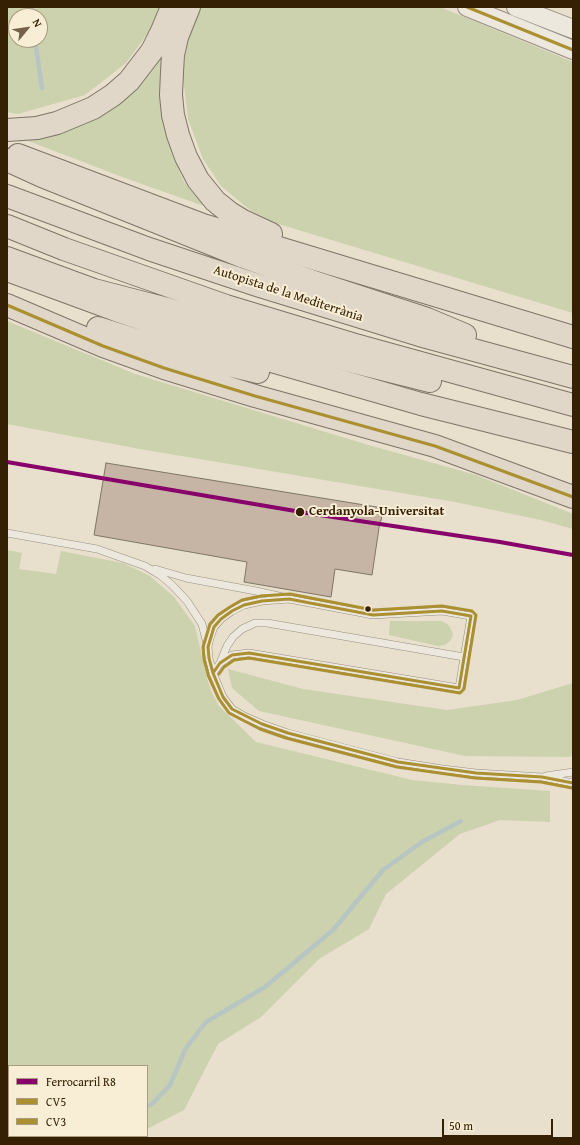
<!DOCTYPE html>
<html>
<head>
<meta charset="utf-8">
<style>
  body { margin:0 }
  #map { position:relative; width:580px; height:1145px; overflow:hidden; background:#e8dfcc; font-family:"Gentium Book Plus",serif }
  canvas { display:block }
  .frame { position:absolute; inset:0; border:8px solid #362004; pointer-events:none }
  .legend { position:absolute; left:8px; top:1065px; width:140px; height:72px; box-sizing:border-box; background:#f8edd5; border:1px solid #aa9b81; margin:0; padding:5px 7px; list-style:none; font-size:12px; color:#362004 }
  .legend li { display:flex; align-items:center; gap:8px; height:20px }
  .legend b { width:20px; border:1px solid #aa9b81 }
  .north { position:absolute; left:8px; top:8px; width:40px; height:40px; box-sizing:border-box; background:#f8edd5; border:1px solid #aa9b81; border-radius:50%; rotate:61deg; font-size:11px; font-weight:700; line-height:16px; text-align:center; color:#362004 }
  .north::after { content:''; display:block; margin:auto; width:14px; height:18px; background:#74634a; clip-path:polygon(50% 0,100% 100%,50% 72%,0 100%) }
  .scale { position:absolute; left:442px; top:1119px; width:111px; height:18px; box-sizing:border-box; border:2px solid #362004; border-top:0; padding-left:5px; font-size:12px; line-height:14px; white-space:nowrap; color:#362004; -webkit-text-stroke:3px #f8edd5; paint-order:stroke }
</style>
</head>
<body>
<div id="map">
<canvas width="580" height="1145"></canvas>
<div class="frame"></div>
<ul class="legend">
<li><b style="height:5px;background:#88006a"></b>Ferrocarril R8</li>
<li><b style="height:5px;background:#ab9031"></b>CV5</li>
<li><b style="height:5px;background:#ab9031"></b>CV3</li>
</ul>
<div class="north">N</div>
<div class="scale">50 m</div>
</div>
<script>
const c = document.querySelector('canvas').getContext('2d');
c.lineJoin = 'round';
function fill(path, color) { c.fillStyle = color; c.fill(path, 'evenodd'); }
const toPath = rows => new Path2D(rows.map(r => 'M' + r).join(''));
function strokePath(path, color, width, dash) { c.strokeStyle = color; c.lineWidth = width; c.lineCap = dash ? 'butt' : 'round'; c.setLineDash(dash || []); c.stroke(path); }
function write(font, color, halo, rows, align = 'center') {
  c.font = font + ' "Gentium Book Plus",serif'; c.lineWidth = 4; c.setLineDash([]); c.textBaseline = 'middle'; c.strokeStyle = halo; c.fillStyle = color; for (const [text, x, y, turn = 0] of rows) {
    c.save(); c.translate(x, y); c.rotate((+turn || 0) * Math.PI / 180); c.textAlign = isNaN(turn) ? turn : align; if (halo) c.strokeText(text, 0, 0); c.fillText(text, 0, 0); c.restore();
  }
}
const green = toPath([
  [7,7,162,7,153,26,126,63,85,95,18,114,7,112],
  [16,16,40,16,40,40,16,40],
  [199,7,440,7,573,62,573,313,272,222,250,210,221,186,203,159,188,119,183,77,185,48,195,16],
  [167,43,161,77,163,121,172,154,184,182,204,206,125,178,23,139,69,127],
  [7,321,135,374,365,444,476,475,573,514,573,529,541,520,455,502,140,449,7,424],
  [7,550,22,553,19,569,56,574,61,551,123,563,150,576,174,597,195,626,207,679,212,693,219,706,256,742,412,780,462,785,550,791,550,822,500,820,460,834,386,894,369,929,319,959,261,1017,218,1044,184,1110,147,1129,147,1066,9,1066,9,1136,132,1136,128,1138,7,1138],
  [390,621,441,621,446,623,450,627,453,634,451,640,445,645,438,646,389,635],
  [228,669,303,689,447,710,517,700,573,683,573,755,569,757,465,756,259,711,232,688]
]);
const stream = toPath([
  [31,7,32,16],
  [35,40,42,88],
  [147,1106,152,1104,170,1085,186,1048,206,1022,265,987,333,930,383,870,422,842,461,821],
  [80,1138,84,1136]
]);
const building = toPath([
  [106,463,383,508,381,521,380,521,372,575,335,569,331,597,244,582,247,562,94,535,106,463]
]);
const service = toPath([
  [7,533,97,549,145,566,160,575,172,585,187,601,202,624,207,644],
  [155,569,186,578,256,591,283,597],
  [220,663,227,646,233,637,242,629,255,623,267,623,464,657],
  [213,673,220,663,232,655,249,653,459,688,471,616,442,611,373,615,289,599,262,601,244,605,232,611,221,619,214,627,210,638,208,647,209,658,213,673,223,697,232,709,244,716,262,724,288,733,398,762,443,769,476,773,542,777,573,783],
  [546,776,573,772]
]);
const tertiary = toPath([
  [467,7,573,50],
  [516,7,573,29]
]);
const trunk = toPath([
  [189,7,177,37,173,55,172,72,171,95,173,115,178,135,186,157,198,180,215,201,230,213,243,221,271,234],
  [7,130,37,128,57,123,93,108,113,95,129,81,152,51,162,31,172,7],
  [18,155,203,225,573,337],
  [7,270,116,310,240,352,421,404,573,442],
  [7,305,103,346,164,368,255,396,435,446,573,497],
  [98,328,170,351,258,372]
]);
const motorway = toPath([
  [7,160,42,176,244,257,320,284,427,319,465,335],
  [7,196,149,249,260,286,426,337,573,377],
  [7,226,64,249,226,306,352,344,573,405],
  [7,258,94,290,167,309,255,337,430,381]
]);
const bus1 = toPath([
  [467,7,573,50],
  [7,305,103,346,164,368,255,396,435,446,573,497],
  [289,599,373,615,442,611,471,616,459,688,249,653,232,655,220,663,213,673,209,658,208,647,214,627,221,619,232,611,244,605,262,601,289,599],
  [213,673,223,697,232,709,262,724,288,733,398,762,476,773,542,777,573,783]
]);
const bus2 = toPath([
  [208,674,204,659,203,647,210,624,218,615,230,607,242,600,261,596,290,594,373,610,442,606,472,611,476,615,464,689,460,693,249,658,234,660,224,667,219,674],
  [208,675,219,699,229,713,260,729,286,738,397,767,475,778,541,782,572,788]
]);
const rail1 = toPath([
  [7,462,313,514,500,542,573,555]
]);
const markers = [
  [300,512,5,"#362004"],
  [368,609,3.5,"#362004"]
];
const streetNames = [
  ["Autopista de la Mediterrània",288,294,18]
];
const stopNames = [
  ["Cerdanyola-Universitat",309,512]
];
fill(green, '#ccd1ae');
strokePath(stream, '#b7c6c2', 4.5);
fill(building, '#c6b5a5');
strokePath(building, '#7d7567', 1);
strokePath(service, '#978f81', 8);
strokePath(tertiary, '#978f81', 20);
strokePath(trunk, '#7d7567', 24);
strokePath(motorway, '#7d7567', 24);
strokePath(service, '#ece8dd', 7);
strokePath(tertiary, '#ece8dd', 18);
strokePath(trunk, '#e0d7c8', 22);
strokePath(motorway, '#e0d7c8', 22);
strokePath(bus1, '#ab9031', 3);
strokePath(bus2, '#ab9031', 3);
strokePath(rail1, '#88006a', 4);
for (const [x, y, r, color] of markers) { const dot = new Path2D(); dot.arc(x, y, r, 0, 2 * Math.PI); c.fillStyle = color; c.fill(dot); strokePath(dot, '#f8edd5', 1.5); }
write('13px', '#362004', '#f8edd5', streetNames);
write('bold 13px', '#362004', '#f8edd5', stopNames, 'left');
</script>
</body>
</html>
